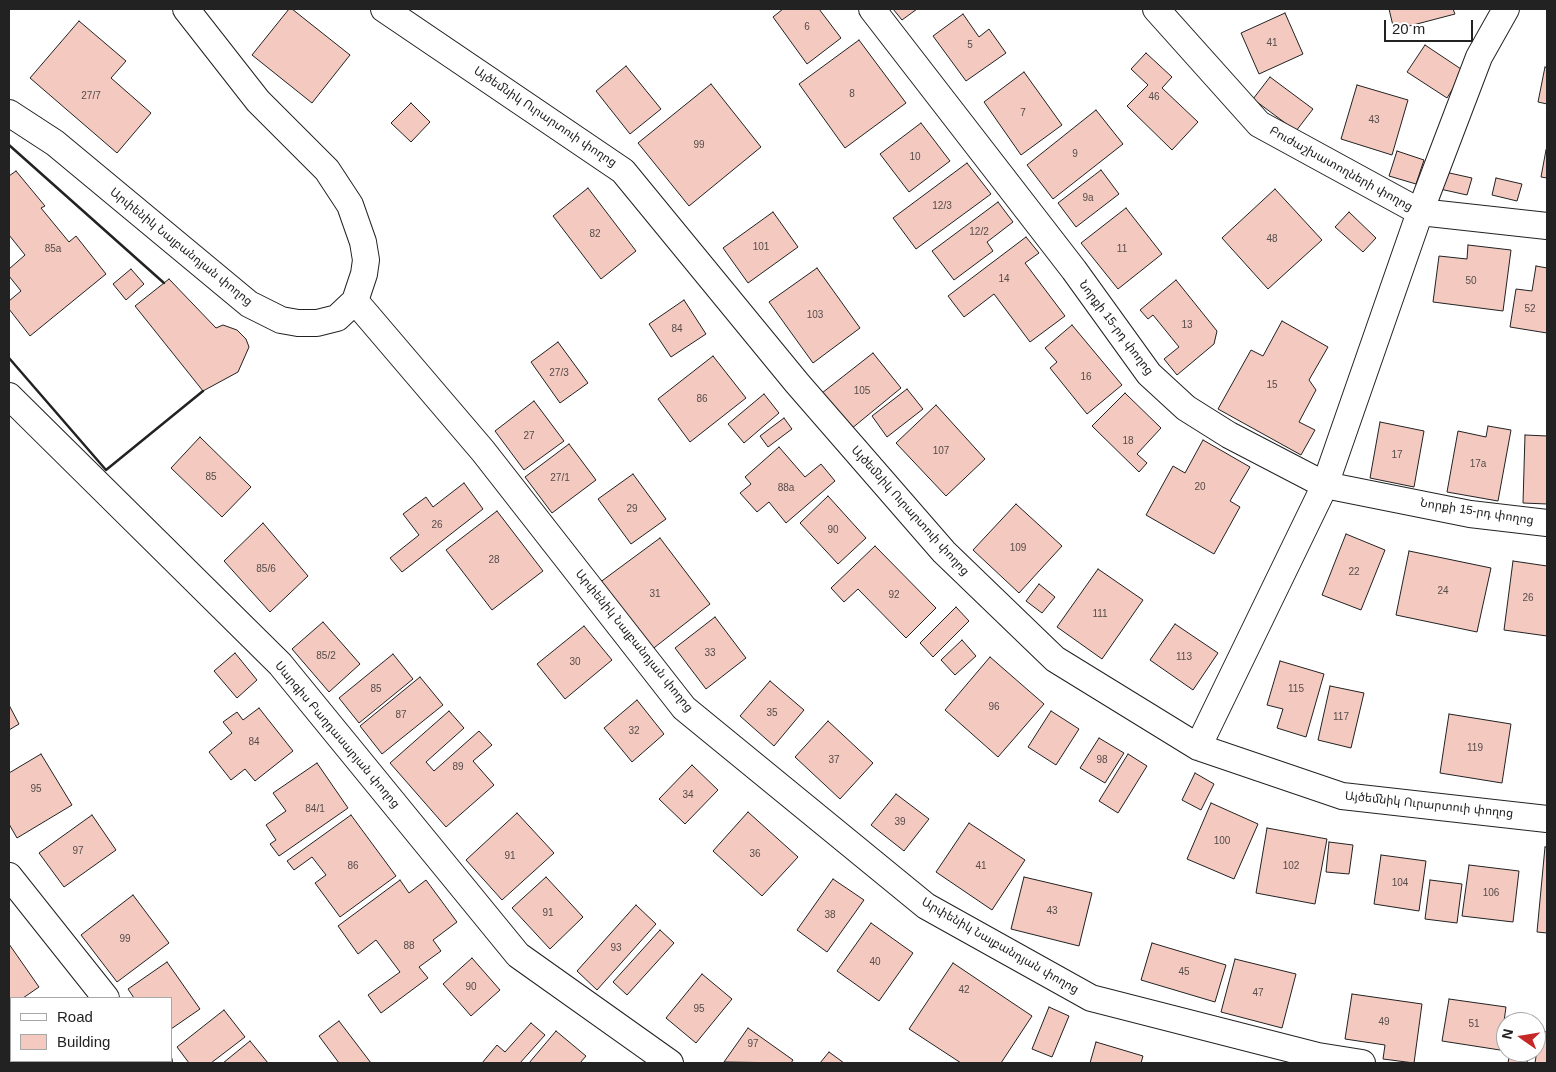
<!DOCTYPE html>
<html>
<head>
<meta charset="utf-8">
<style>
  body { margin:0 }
  #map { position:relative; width:1556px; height:1072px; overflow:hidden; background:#fff; font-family:Arial,sans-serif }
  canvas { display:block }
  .frame { position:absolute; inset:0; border:10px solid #222; pointer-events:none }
  .legend { position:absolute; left:10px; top:997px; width:162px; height:65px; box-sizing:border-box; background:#fff; border:1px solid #a7a7a7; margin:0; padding:6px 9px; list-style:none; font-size:15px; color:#222 }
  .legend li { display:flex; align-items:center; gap:10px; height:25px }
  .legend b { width:25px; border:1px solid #a7a7a7 }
  .north { position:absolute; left:1496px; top:1012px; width:50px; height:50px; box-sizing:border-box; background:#fff; border:1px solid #a7a7a7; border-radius:50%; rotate:283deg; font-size:14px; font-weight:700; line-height:20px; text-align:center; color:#222 }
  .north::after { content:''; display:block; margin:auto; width:18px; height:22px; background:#c62828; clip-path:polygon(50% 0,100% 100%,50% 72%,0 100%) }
  .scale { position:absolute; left:1384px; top:20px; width:89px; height:22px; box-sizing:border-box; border:2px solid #222; border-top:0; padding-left:6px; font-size:15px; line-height:18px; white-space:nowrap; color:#222; -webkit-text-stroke:4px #fff; paint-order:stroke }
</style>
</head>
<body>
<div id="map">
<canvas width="1556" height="1072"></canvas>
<div class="frame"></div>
<ul class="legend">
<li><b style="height:6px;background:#fff"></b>Road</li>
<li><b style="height:14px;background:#f3c9c0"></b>Building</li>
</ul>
<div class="north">N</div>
<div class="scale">20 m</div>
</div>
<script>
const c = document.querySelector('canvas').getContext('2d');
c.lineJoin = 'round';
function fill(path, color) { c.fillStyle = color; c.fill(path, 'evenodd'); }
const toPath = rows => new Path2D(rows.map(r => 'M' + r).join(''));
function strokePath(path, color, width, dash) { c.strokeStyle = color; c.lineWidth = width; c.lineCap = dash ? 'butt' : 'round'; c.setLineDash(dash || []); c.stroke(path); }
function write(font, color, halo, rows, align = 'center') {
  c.font = font + ' Arial,"Noto Sans Armenian",sans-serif'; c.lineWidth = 4; c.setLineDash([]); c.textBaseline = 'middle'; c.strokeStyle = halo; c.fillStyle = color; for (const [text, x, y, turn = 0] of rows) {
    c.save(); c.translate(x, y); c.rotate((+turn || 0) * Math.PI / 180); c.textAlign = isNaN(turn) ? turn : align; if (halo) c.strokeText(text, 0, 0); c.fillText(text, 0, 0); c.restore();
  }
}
const building = toPath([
  [289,9,292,9,350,55,312,103,252,55,289,9],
  [783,9,819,9,841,38,807,64,773,17,783,9],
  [893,9,917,9,902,20,893,9],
  [1389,9,1453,9,1455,14,1394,30,1389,9],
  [1285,13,1303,54,1259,74,1241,33,1285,13],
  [963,14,979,37,989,29,1006,53,966,81,933,36,963,14],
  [79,21,126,61,111,78,151,113,117,153,30,78,79,21],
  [859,40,906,103,845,148,799,84,859,40],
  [1425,45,1464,71,1447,98,1407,72,1425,45],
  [1146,53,1172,77,1162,88,1198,122,1172,150,1127,106,1148,85,1131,69,1146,53],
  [626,66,661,109,630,134,596,91,626,66],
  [1545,67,1547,68,1547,104,1538,102,1545,67],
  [1024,72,1062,125,1021,155,984,102,1024,72],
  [1270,77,1313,109,1296,131,1253,99,1270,77],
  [711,84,761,147,689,206,638,143,711,84],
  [1357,85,1408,100,1392,155,1341,139,1357,85],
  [411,103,430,122,411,142,391,123,411,103],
  [1096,110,1123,144,1053,199,1027,165,1096,110],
  [921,123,950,161,909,192,880,154,921,123],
  [1546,150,1547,150,1547,178,1541,177,1546,150],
  [1397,151,1424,160,1416,184,1389,176,1397,151],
  [967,163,991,194,916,249,893,218,967,163],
  [1101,170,1119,194,1076,227,1058,203,1101,170],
  [16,171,45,206,41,208,69,242,76,236,106,274,30,336,9,309,9,301,21,291,9,276,9,269,25,255,9,235,9,176,16,171],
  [1445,172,1472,178,1467,195,1440,189,1445,172],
  [1496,178,1522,184,1517,201,1492,195,1496,178],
  [588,188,636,251,601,279,553,216,588,188],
  [1275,189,1322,240,1268,289,1222,238,1275,189],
  [998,202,1013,222,987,242,993,251,954,280,932,251,998,202],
  [1126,208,1162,254,1118,289,1081,243,1126,208],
  [773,212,798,247,748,283,723,248,773,212],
  [1349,212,1376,238,1363,252,1335,227,1349,212],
  [1026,237,1039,253,1025,263,1065,316,1030,342,994,294,964,317,948,296,1026,237],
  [1468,245,1511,250,1503,311,1433,302,1439,256,1467,259,1468,245],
  [1536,266,1547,268,1547,333,1510,327,1516,289,1532,291,1536,266],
  [817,268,860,328,813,363,769,302,817,268],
  [131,269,144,284,126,300,113,284,131,269],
  [169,279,216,328,223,325,237,330,246,339,249,347,238,372,203,391,135,306,169,279],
  [1176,280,1217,331,1214,344,1177,375,1164,359,1179,347,1153,315,1148,319,1140,310,1176,280],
  [684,300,706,334,671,357,649,324,684,300],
  [1282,321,1328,347,1309,380,1316,390,1299,422,1315,430,1301,455,1218,409,1251,350,1263,356,1282,321],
  [1072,325,1122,385,1087,414,1050,368,1057,362,1045,348,1072,325],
  [558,342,588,383,560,403,531,362,558,342],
  [873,353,901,388,851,429,822,393,873,353],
  [713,356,746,398,690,442,658,399,713,356],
  [907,389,923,409,887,437,872,416,907,389],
  [1125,393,1161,428,1137,454,1147,463,1139,472,1092,426,1125,393],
  [764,394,779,413,744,443,728,424,764,394],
  [534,401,564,441,524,470,495,431,534,401],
  [936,405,985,459,946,496,896,443,936,405],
  [784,418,792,429,768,447,760,436,784,418],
  [1380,422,1424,431,1414,487,1370,478,1380,422],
  [1488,426,1511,430,1498,501,1447,492,1458,431,1486,437,1488,426],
  [1525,435,1547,436,1547,504,1523,503,1525,435],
  [200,437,251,487,222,517,171,468,200,437],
  [1203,440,1250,467,1230,501,1240,507,1214,554,1146,515,1173,466,1185,473,1203,440],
  [569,444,596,480,552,513,525,477,569,444],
  [779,447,805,477,821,464,835,481,786,523,769,502,757,512,740,493,751,484,745,477,779,447],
  [633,474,666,519,631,544,598,499,633,474],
  [464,483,483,509,402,572,390,558,419,535,403,514,426,497,433,507,464,483],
  [828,496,866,538,838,564,800,523,828,496],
  [1016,504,1062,546,1019,593,973,550,1016,504],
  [497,511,543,571,492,610,446,550,497,511],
  [263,523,308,576,270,612,224,561,263,523],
  [1346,534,1385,550,1361,610,1322,595,1346,534],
  [660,538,710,604,650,651,599,583,660,538],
  [875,546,936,608,906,638,858,589,844,602,831,588,875,546],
  [1409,551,1491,568,1477,632,1396,615,1409,551],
  [1513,561,1547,566,1547,636,1504,630,1513,561],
  [1098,569,1143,600,1102,659,1057,627,1098,569],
  [1039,584,1055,597,1042,613,1026,601,1039,584],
  [956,607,969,621,933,657,920,643,956,607],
  [715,617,746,658,706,689,675,648,715,617],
  [323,622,360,664,329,692,292,649,323,622],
  [1175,624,1218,653,1193,690,1150,660,1175,624],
  [584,626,612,660,565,699,537,664,584,626],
  [962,640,976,656,955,675,941,660,962,640],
  [235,653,257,680,237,698,214,671,235,653],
  [393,654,413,679,359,723,339,698,393,654],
  [990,657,1044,704,998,757,945,710,990,657],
  [1280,661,1324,674,1306,737,1277,728,1283,709,1267,705,1280,661],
  [420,677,443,705,382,754,360,726,420,677],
  [770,681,804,710,774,746,740,716,770,681],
  [1330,686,1364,693,1351,748,1318,740,1330,686],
  [637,700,664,734,632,762,604,728,637,700],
  [9,705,19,724,9,730,9,705],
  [259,708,293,751,255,781,245,769,231,780,209,752,232,733,223,722,237,712,243,720,259,708],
  [449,711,464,728,426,762,434,771,479,731,492,745,473,761,494,785,446,827,390,763,449,711],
  [1051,711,1079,729,1056,765,1028,747,1051,711],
  [1449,714,1511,724,1502,783,1440,773,1449,714],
  [828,721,873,763,840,799,795,757,828,721],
  [1099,738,1124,753,1105,783,1080,768,1099,738],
  [41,754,72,805,17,838,9,824,9,773,41,754],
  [1128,754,1147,766,1118,813,1099,801,1128,754],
  [317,763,348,808,279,856,270,844,276,840,266,825,286,811,273,793,317,763],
  [692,765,718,790,685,824,659,799,692,765],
  [1195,773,1214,784,1201,810,1182,800,1195,773],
  [896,794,929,819,904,851,871,825,896,794],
  [1211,803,1258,824,1234,879,1187,859,1211,803],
  [748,812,798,857,762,896,713,851,748,812],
  [517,813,554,853,502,900,466,860,517,813],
  [92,815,116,850,64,887,39,853,92,815],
  [351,815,396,876,340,917,315,883,326,875,312,857,294,870,287,861,351,815],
  [969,823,1025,860,992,910,936,872,969,823],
  [1267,828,1327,839,1315,904,1256,893,1267,828],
  [1329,842,1353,845,1349,874,1326,872,1329,842],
  [1545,847,1547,847,1547,933,1537,932,1545,847],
  [1381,855,1426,861,1419,911,1374,904,1381,855],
  [1469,865,1519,871,1513,922,1462,916,1469,865],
  [546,877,583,917,550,949,512,908,546,877],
  [1024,877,1092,893,1079,946,1011,929,1024,877],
  [833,879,864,900,827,952,797,930,833,879],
  [400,880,409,893,426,880,457,922,433,940,441,951,419,967,428,978,381,1013,368,995,400,972,376,940,358,954,338,926,400,880],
  [1430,880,1462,884,1457,923,1425,919,1430,880],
  [133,895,169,943,117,982,81,935,133,895],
  [636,905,656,924,597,990,577,971,636,905],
  [871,923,913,953,879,1001,837,971,871,923],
  [660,930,674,943,627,995,613,982,660,930],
  [1152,943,1226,965,1215,1002,1141,980,1152,943],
  [9,944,39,987,23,998,11,998,11,1007,9,1008,9,944],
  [472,958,500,990,471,1016,443,984,472,958],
  [1235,959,1296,974,1282,1028,1221,1012,1235,959],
  [167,962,200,1009,171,1029,171,998,134,998,128,989,167,962],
  [953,963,1032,1016,1001,1063,961,1063,909,1029,953,963],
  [702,974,732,999,696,1043,666,1018,702,974],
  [1352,994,1422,1004,1414,1063,1383,1059,1385,1045,1345,1039,1352,994],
  [1449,999,1506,1007,1500,1050,1442,1041,1449,999],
  [1049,1007,1069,1016,1052,1057,1032,1049,1049,1007],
  [224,1010,245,1037,211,1063,189,1063,177,1047,224,1010],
  [339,1021,371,1063,339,1063,319,1036,339,1021],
  [531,1023,545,1035,520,1063,482,1063,497,1045,505,1052,531,1023],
  [748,1028,793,1060,791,1063,724,1062,748,1028],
  [556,1031,586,1056,580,1063,529,1063,556,1031],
  [1540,1031,1547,1032,1547,1063,1535,1063,1540,1031],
  [250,1041,268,1063,223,1063,250,1041],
  [1096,1042,1143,1056,1141,1063,1090,1063,1096,1042],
  [829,1052,844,1063,820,1063,829,1052],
  [1510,1052,1529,1052,1527,1063,1508,1063,1510,1052],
  [38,1061,86,1061,88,1063,40,1063,38,1061]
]);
const street = toPath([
  [384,9,623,171,797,383,944,552,1055,659,1198,747,1342,796,1547,819],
  [872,9,1074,270,1149,374,1186,408,1229,435,1325,485,1470,514,1547,523],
  [1156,9,1259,124,1420,212,1547,226],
  [9,113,55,143,249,304,281,320,298,323,317,323,337,318,355,301,364,274,366,260,363,242,350,205,327,170,258,101,186,9],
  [355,301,483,451,684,708,926,906,1091,998,1318,1056,1362,1063],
  [9,396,280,664,518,955,670,1063],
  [1198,747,1325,485,1420,212,1479,57,1506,9],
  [9,876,106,998],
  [157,1061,159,1063]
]);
const wall = toPath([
  [9,145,164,283],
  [9,358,106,470,203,391]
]);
const numberNames = [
  ["6",807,27],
  ["41",1272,43],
  ["5",970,45],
  ["8",852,94],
  ["27/7",91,96],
  ["46",1154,97],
  ["7",1023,113],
  ["43",1374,120],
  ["99",699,145],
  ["9",1075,154],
  ["10",915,157],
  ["9a",1088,198],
  ["12/3",942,206],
  ["12/2",979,232],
  ["82",595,234],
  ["48",1272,239],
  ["101",761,247],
  ["85a",53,249],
  ["11",1122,249],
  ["14",1004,279],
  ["50",1471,281],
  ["52",1530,309],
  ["103",815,315],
  ["13",1187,325],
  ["84",677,329],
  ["27/3",559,373],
  ["16",1086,377],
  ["15",1272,385],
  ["105",862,391],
  ["86",702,399],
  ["27",529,436],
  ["18",1128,441],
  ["107",941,451],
  ["17",1397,455],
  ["17a",1478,464],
  ["85",211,477],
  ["27/1",560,478],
  ["20",1200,487],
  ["88a",786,488],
  ["29",632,509],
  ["26",437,525],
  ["90",833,530],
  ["109",1018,548],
  ["28",494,560],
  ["85/6",266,569],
  ["22",1354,572],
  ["24",1443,591],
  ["31",655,594],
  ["92",894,595],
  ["26",1528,598],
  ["111",1100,614],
  ["33",710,653],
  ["85/2",326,656],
  ["113",1184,657],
  ["30",575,662],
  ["85",376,689],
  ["115",1296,689],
  ["96",994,707],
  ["35",772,713],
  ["87",401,715],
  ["117",1341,717],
  ["32",634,731],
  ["84",254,742],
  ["119",1475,748],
  ["37",834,760],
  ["98",1102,760],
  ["89",458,767],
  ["95",36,789],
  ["34",688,795],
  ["84/1",315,809],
  ["39",900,822],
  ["100",1222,841],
  ["97",78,851],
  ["36",755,854],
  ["91",510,856],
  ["86",353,866],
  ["41",981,866],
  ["102",1291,866],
  ["104",1400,883],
  ["106",1491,893],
  ["43",1052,911],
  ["91",548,913],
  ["38",830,915],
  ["99",125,939],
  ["88",409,946],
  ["93",616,948],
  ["40",875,962],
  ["45",1184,972],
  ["90",471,987],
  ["42",964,990],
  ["47",1258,993],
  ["95",699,1009],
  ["49",1384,1022],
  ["51",1474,1024],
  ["97",753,1044]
];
const streetNames = [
  ["Այծեմնիկ Ուրարտուի փողոց",545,117,34],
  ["Բուժաշխատողների փողոց",1341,169,29],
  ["Արփենիկ Նալբանդյան փողոց",181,247,39],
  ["Նորքի 15-րդ փողոց",1116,328,53],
  ["Այծեմնիկ Ուրարտուի փողոց",910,511,48],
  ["Նորքի 15-րդ փողոց",1477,512,9],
  ["Արփենիկ Նալբանդյան փողոց",634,641,51],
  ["Սարգիս Բաղդասարյան փողոց",337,735,50],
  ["Այծեմնիկ Ուրարտուի փողոց",1429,805,6],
  ["Արփենիկ Նալբանդյան փողոց",1000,946,30]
];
fill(building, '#f3c9c0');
strokePath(building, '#222', 1);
strokePath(street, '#222', 28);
strokePath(street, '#fff', 26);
strokePath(wall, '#222', 2.5);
write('10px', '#564c4a', null, numberNames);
write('12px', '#222', '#fff', streetNames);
</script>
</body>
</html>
